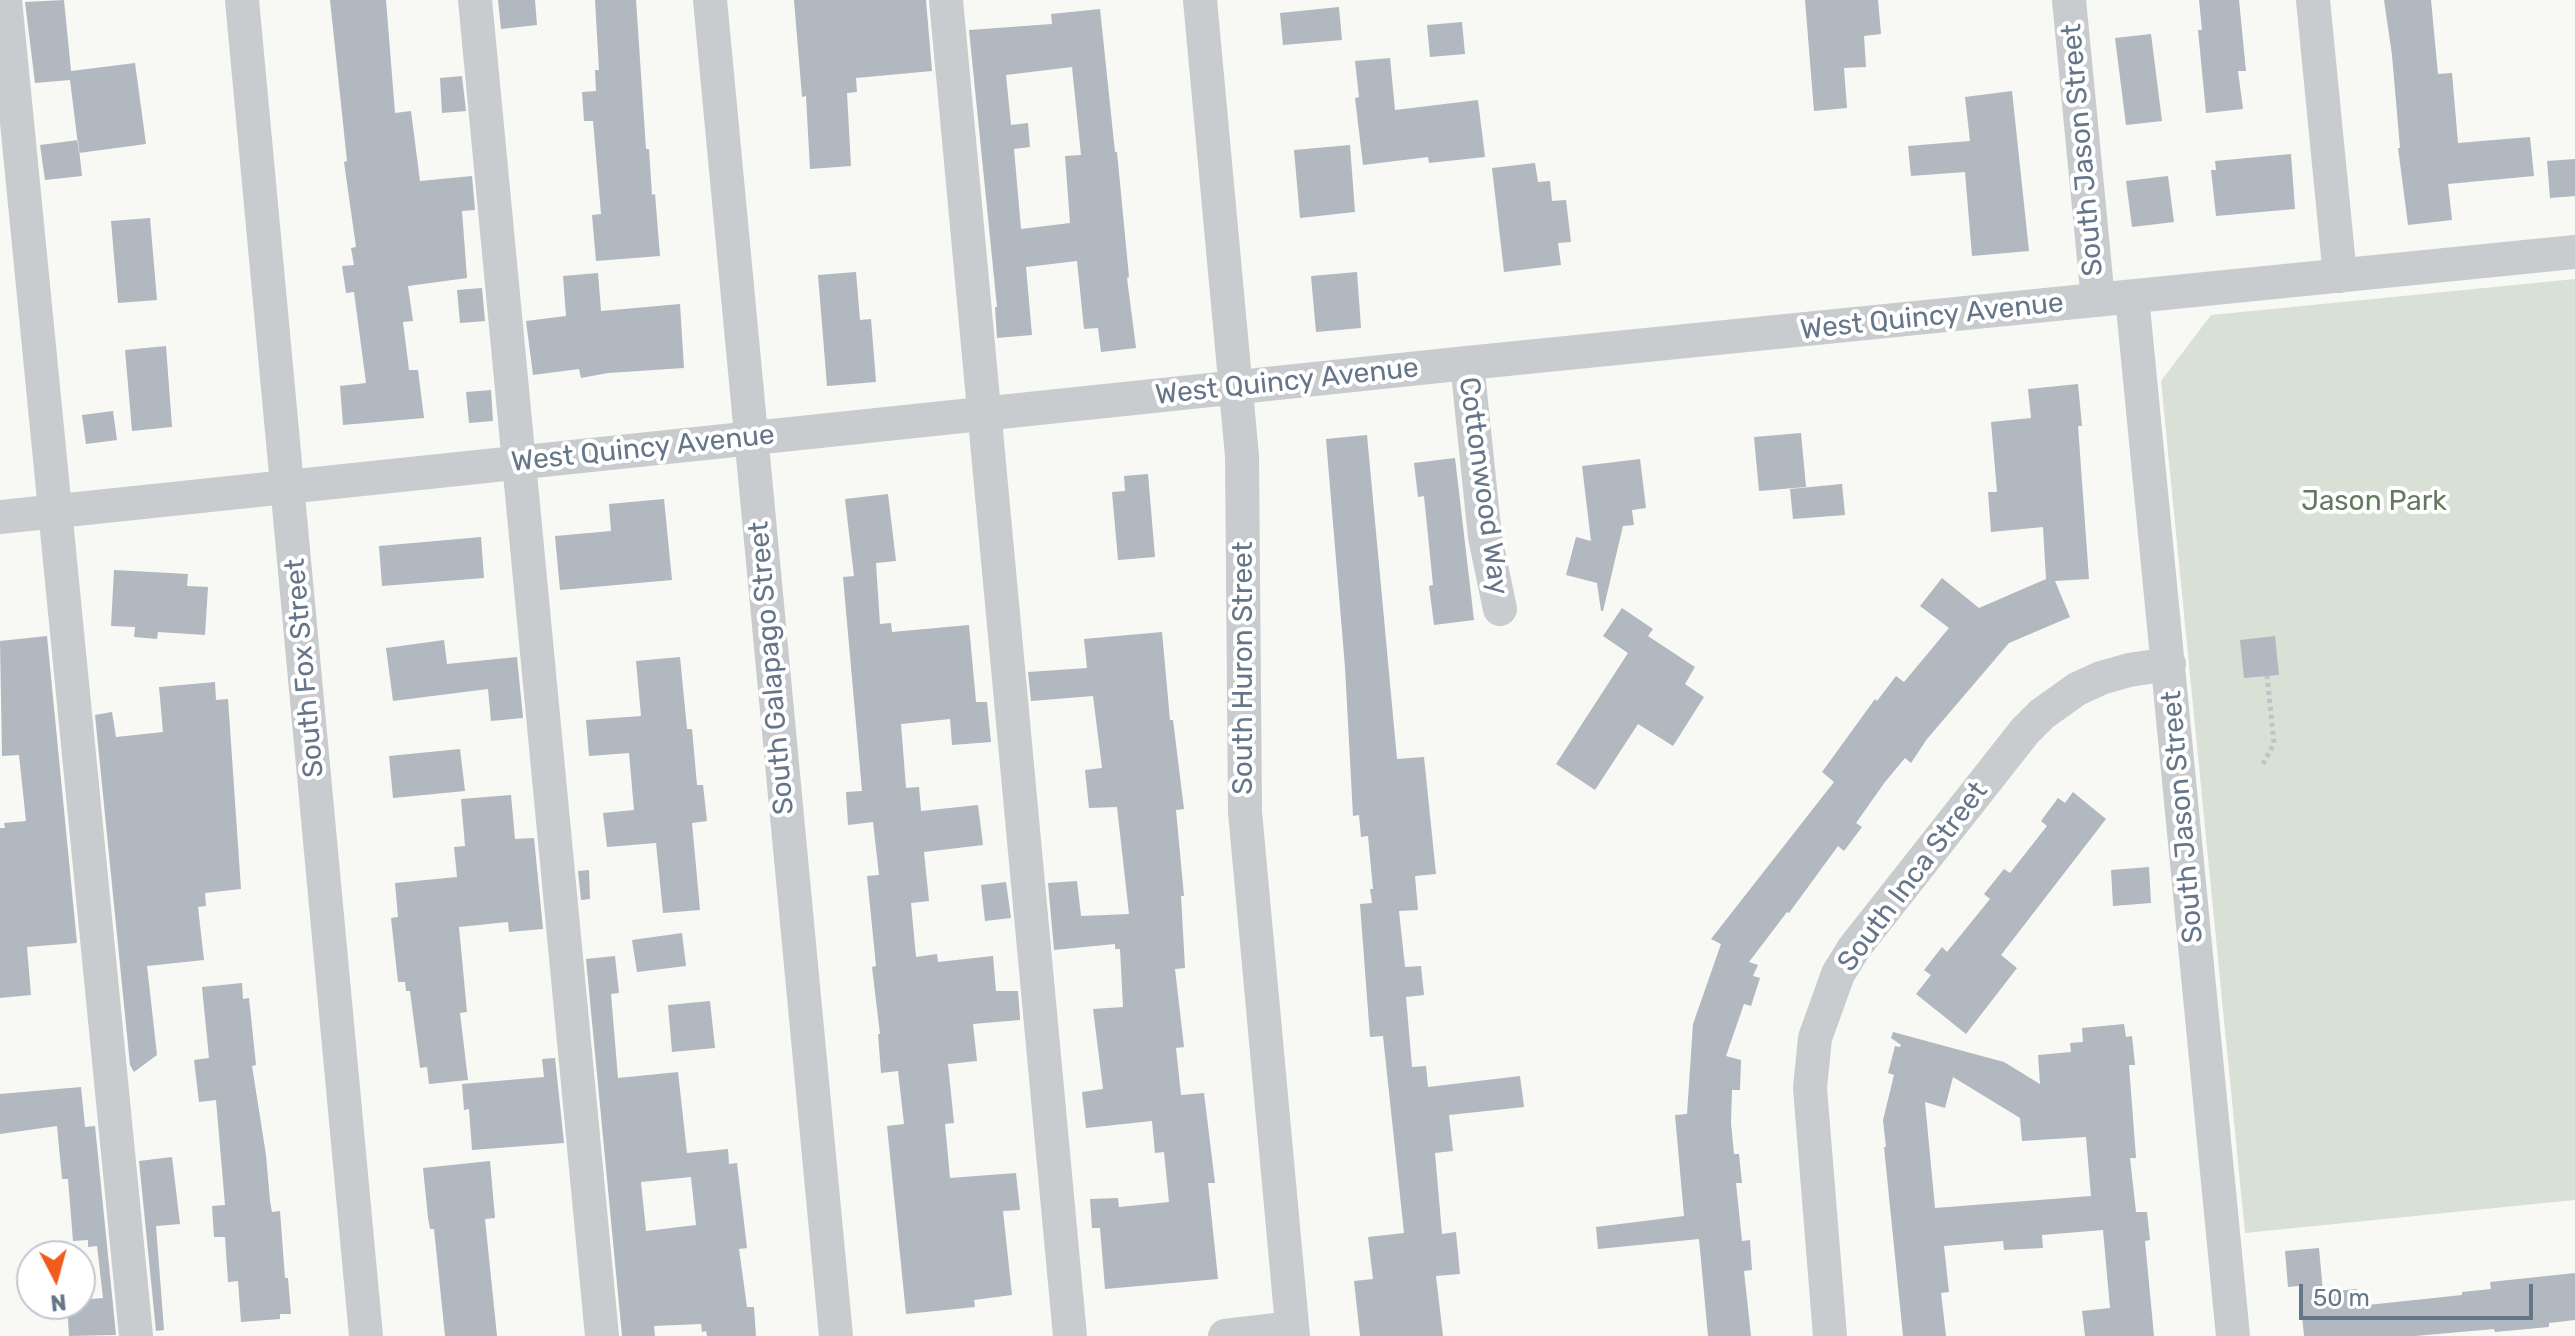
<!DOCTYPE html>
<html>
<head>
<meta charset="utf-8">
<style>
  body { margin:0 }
  #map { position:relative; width:2575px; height:1336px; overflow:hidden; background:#f8f8f5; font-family:Rubik,sans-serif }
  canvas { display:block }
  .north { position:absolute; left:16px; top:1240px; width:80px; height:80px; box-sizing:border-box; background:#fff; border:2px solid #c1c8d0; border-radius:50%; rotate:174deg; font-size:22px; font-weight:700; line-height:32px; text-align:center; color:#657689 }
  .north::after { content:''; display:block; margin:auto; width:28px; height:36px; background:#f15c1d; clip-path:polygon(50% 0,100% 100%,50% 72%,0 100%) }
  .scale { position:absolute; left:2299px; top:1284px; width:234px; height:36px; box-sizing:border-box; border:4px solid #657689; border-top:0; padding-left:10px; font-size:24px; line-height:28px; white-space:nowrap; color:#657689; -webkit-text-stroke:6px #fff; paint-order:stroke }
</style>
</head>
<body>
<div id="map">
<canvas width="2575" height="1336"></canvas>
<div class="north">N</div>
<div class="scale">50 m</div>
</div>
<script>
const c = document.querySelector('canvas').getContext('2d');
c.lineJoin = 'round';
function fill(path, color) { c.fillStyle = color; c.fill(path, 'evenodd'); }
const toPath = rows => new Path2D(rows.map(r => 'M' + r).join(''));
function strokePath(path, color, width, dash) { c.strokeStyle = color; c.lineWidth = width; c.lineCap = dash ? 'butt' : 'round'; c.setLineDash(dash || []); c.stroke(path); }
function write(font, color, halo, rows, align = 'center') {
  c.font = font + ' Rubik,sans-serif'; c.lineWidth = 8; c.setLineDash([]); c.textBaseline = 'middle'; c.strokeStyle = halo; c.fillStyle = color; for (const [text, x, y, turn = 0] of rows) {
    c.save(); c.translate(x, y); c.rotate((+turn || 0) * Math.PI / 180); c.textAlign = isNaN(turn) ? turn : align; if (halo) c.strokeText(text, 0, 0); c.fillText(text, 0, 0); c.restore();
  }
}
const green = toPath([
  [2575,279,2575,1200,2245,1233,2161,381,2211,315]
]);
const building = toPath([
  [64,0,71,71,135,63,146,144,79,153,70,80,35,83,25,2],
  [330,0,386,0,395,113,411,111,420,181,472,176,475,210,462,211,467,278,408,286,413,321,403,322,409,370,418,370,424,418,343,425,340,386,366,383,354,292,346,293,342,266,354,265,351,248,356,247,344,162,347,161],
  [498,0,535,0,537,25,501,29],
  [595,0,636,0,646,149,649,149,652,195,655,194,660,256,596,261,592,215,601,214,593,121,584,121,582,92,596,91,595,70,599,70],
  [794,0,926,0,932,71,856,78,857,92,847,93,851,166,810,169,806,96,802,97],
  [1805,0,1878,0,1881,34,1864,36,1866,67,1844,68,1847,108,1814,111],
  [2199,0,2239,0,2246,71,2238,71,2243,109,2206,113,2198,30,2202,30],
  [2384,0,2431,0,2438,74,2452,73,2458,143,2530,137,2534,176,2448,184,2452,220,2408,225,2398,148,2400,148,2392,55],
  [1339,7,1342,40,1283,45,1280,13],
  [1100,9,1115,152,1117,152,1129,277,1127,278,1136,348,1101,352,1098,328,1084,329,1077,261,1026,267,1032,335,997,338,995,307,997,307,969,30,1052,24,1051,14],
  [1072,67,1081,155,1065,156,1070,223,1021,229,1014,149,1030,147,1028,123,1011,125,1006,75],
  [1462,22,1465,54,1430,57,1427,25],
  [2151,34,2162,121,2126,125,2115,38],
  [1390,58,1395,110,1478,100,1485,157,1429,163,1428,157,1363,165,1355,98,1359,97,1355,61],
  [462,76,466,111,442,113,440,78],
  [2012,91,2029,251,1972,256,1965,172,1911,176,1908,146,1970,141,1965,97],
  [78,140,82,176,45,180,40,145],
  [1350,145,1355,212,1300,218,1294,150],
  [2291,154,2295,209,2216,216,2211,170,2216,170,2215,161],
  [2575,159,2575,196,2550,198,2547,161],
  [1535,163,1538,182,1550,181,1552,201,1566,200,1571,242,1558,243,1561,265,1504,272,1492,168],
  [2168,176,2174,222,2132,227,2126,181],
  [150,218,157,300,118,303,111,221],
  [856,272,860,320,871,319,876,382,827,386,818,275],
  [1357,272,1361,328,1316,332,1311,276],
  [598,273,601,311,680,304,684,368,608,373,581,378,579,369,533,375,526,321,566,316,563,276],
  [482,288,485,321,460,323,457,290],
  [166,346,172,427,132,431,125,350],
  [2078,384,2082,426,2078,426,2089,579,2055,581,2070,617,2009,643,1927,739,1911,763,1905,758,1885,782,1856,823,1862,827,1844,851,1838,846,1789,913,1787,912,1749,962,1758,965,1753,976,1760,978,1751,1006,1744,1004,1726,1056,1741,1060,1740,1090,1732,1090,1731,1123,1734,1154,1739,1154,1742,1183,1736,1183,1742,1241,1750,1240,1752,1270,1744,1271,1751,1336,1708,1336,1699,1239,1598,1249,1596,1227,1684,1216,1675,1115,1687,1114,1693,1024,1721,944,1711,939,1834,782,1822,772,1875,699,1877,701,1896,676,1904,682,1949,628,1920,606,1942,578,1979,608,2046,579,2043,527,1991,532,1988,492,1997,492,1991,422,2031,418,2028,389],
  [491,390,493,421,469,423,466,392],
  [113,411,117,440,86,444,82,415],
  [1801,433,1806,487,1759,491,1754,437],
  [1367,435,1397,759,1424,757,1436,874,1415,876,1418,910,1399,911,1405,967,1421,966,1424,995,1406,997,1412,1067,1426,1066,1428,1087,1520,1076,1524,1107,1449,1115,1453,1151,1435,1153,1442,1234,1456,1232,1460,1274,1436,1276,1443,1336,1360,1336,1354,1281,1373,1279,1368,1237,1404,1233,1383,1036,1370,1037,1360,904,1372,903,1370,889,1373,889,1368,836,1361,837,1359,815,1353,816,1345,667,1326,439],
  [1455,458,1474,620,1434,625,1429,586,1433,585,1424,496,1418,497,1414,463],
  [1640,459,1646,508,1632,510,1634,525,1623,526,1603,611,1601,611,1597,583,1566,575,1576,537,1591,541,1582,466],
  [1148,474,1155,557,1118,560,1112,492,1125,491,1124,476],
  [1842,484,1845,515,1793,519,1790,489],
  [888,494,896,561,876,563,880,624,891,623,892,632,969,625,976,702,987,702,991,742,952,745,950,719,901,724,906,788,919,787,921,811,978,805,983,845,924,852,929,901,911,903,916,957,937,954,938,962,993,956,996,991,1018,991,1020,1017,1020,1020,973,1024,977,1061,948,1064,954,1123,945,1124,950,1178,1016,1173,1020,1210,1003,1211,1012,1295,974,1300,975,1307,906,1314,887,1126,904,1124,898,1071,881,1073,878,1034,880,1034,872,967,876,966,867,876,879,875,873,822,848,825,846,792,862,791,843,577,854,576,845,499],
  [664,499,672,580,560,590,555,536,611,531,609,504],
  [481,537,484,578,382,586,379,546],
  [114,570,188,574,187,586,208,587,205,635,158,632,157,639,134,637,135,627,111,626],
  [1622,608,1653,629,1648,636,1695,667,1685,684,1704,697,1673,746,1638,724,1595,790,1556,764,1628,653,1603,636],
  [1162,632,1170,720,1173,720,1184,809,1176,810,1184,896,1181,896,1185,968,1175,969,1184,1047,1176,1048,1181,1095,1204,1093,1215,1183,1208,1183,1218,1279,1105,1289,1100,1228,1092,1228,1090,1199,1118,1198,1119,1207,1169,1202,1164,1152,1155,1153,1152,1121,1086,1128,1082,1092,1103,1089,1093,1009,1123,1007,1120,949,1115,949,1115,944,1054,950,1048,883,1077,881,1081,916,1129,914,1117,807,1089,808,1085,770,1102,768,1093,696,1031,701,1028,672,1087,668,1084,639],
  [47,636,77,943,27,947,31,995,0,998,0,828,5,828,4,823,26,821,19,755,2,756,0,641],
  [2275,636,2279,675,2244,678,2240,640],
  [444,640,447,664,517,657,523,718,491,721,488,689,393,701,386,648],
  [680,657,687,729,692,729,697,785,703,785,707,821,692,823,700,910,663,913,656,843,607,847,603,813,634,810,629,753,589,756,586,720,641,716,636,661],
  [215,682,216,700,228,699,241,889,205,893,206,906,198,907,204,960,147,966,157,1055,134,1072,130,1065,95,715,112,712,116,737,163,732,159,687],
  [460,749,465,791,393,798,389,756],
  [2073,792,2106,819,2001,955,2017,968,1966,1034,1916,994,1931,975,1924,970,1942,947,1947,952,1990,899,1984,894,2004,869,2010,873,2047,826,2041,821,2058,798,2065,803],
  [511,795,515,839,534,838,543,929,509,932,508,922,459,927,467,1012,460,1013,468,1080,429,1084,427,1067,420,1068,410,991,406,991,405,982,398,982,391,918,398,917,395,883,457,877,454,847,465,846,461,799],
  [2149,867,2151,903,2113,906,2111,870],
  [589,870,590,899,581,900,578,871],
  [1006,882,1011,918,985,921,981,885],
  [682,933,686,966,637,972,632,940],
  [615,956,619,993,611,994,618,1078,678,1072,687,1153,728,1149,729,1164,737,1163,747,1248,739,1249,747,1307,754,1307,756,1336,707,1336,706,1331,702,1332,701,1324,654,1326,655,1336,622,1336,586,959],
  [691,1177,696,1225,646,1231,641,1182],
  [242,983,243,999,249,998,256,1065,252,1066,266,1155,270,1201,272,1212,280,1211,285,1278,288,1278,291,1314,280,1314,280,1319,241,1322,238,1281,228,1282,225,1237,214,1237,212,1206,225,1205,216,1100,199,1102,194,1060,209,1058,202,987],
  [710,1001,715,1048,672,1052,668,1005],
  [2124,1024,2126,1037,2132,1036,2135,1065,2129,1065,2136,1158,2130,1158,2136,1212,2147,1212,2150,1240,2145,1241,2154,1336,2085,1336,2082,1311,2110,1308,2103,1230,2042,1235,2043,1248,2004,1250,2003,1241,1944,1246,1949,1292,1941,1293,1946,1336,1903,1336,1884,1147,1886,1147,1883,1120,1894,1075,1888,1073,1895,1046,1900,1047,1901,1045,1891,1038,1893,1032,2004,1062,2040,1084,2038,1055,2071,1052,2070,1043,2083,1042,2082,1028],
  [1953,1077,2020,1118,2022,1141,2086,1137,2091,1196,1935,1208,1925,1102,1945,1108],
  [555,1058,564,1143,472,1150,469,1109,464,1110,462,1084,544,1077,542,1059],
  [81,1087,85,1127,95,1126,116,1335,69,1336,67,1304,80,1304,80,1300,103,1298,97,1246,88,1247,88,1240,73,1241,68,1179,62,1179,57,1126,0,1134,0,1094],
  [172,1157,180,1224,156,1226,164,1330,156,1331,139,1161],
  [490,1161,495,1218,485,1219,497,1336,445,1336,434,1229,430,1229,428,1218,423,1168],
  [2319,1248,2323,1292,2357,1289,2358,1306,2462,1295,2462,1292,2491,1289,2490,1282,2575,1273,2575,1320,2549,1323,2549,1327,2495,1332,2494,1329,2415,1336,2304,1336,2299,1286,2288,1287,2285,1251]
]);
const path = toPath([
  [2263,764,2274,743,2267,676]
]);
const minor = toPath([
  [5,0,136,1336],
  [242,0,366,1336],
  [475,0,602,1336],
  [710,0,836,1336],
  [946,0,1070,1336],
  [1200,0,1242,456,1245,812,1293,1336],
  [2069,0,2098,300],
  [2313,0,2340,276],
  [2132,297,2233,1336],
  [1467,363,1485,537,1500,609],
  [0,517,1467,363,2575,252],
  [1225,1336,1292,1328],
  [1830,1336,1810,1088,1815,1038,1838,974,1854,948,2025,731,2042,714,2077,689,2101,678,2129,670,2169,664]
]);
const streetNames = [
  ["South Jason Street",2083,150,-95],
  ["West Quincy Avenue",1932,317,-6],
  ["West Quincy Avenue",1287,382,-6],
  ["West Quincy Avenue",643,449,-6],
  ["Cottonwood Way",1483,486,82],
  ["South Fox Street",305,668,-95],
  ["South Galapago Street",772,668,-95],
  ["South Huron Street",1244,668,-90],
  ["South Jason Street",2183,817,-95],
  ["South Inca Street",1913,877,-53]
];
const parkNames = [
  ["Jason Park",2374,502]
];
fill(green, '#d9e1d6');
fill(building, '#b1b8bf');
strokePath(path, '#c1c3c6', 5, [4, 4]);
strokePath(minor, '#c8cccf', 34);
write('28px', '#657689', '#fff', streetNames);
write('28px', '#647a60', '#fff', parkNames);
</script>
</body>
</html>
